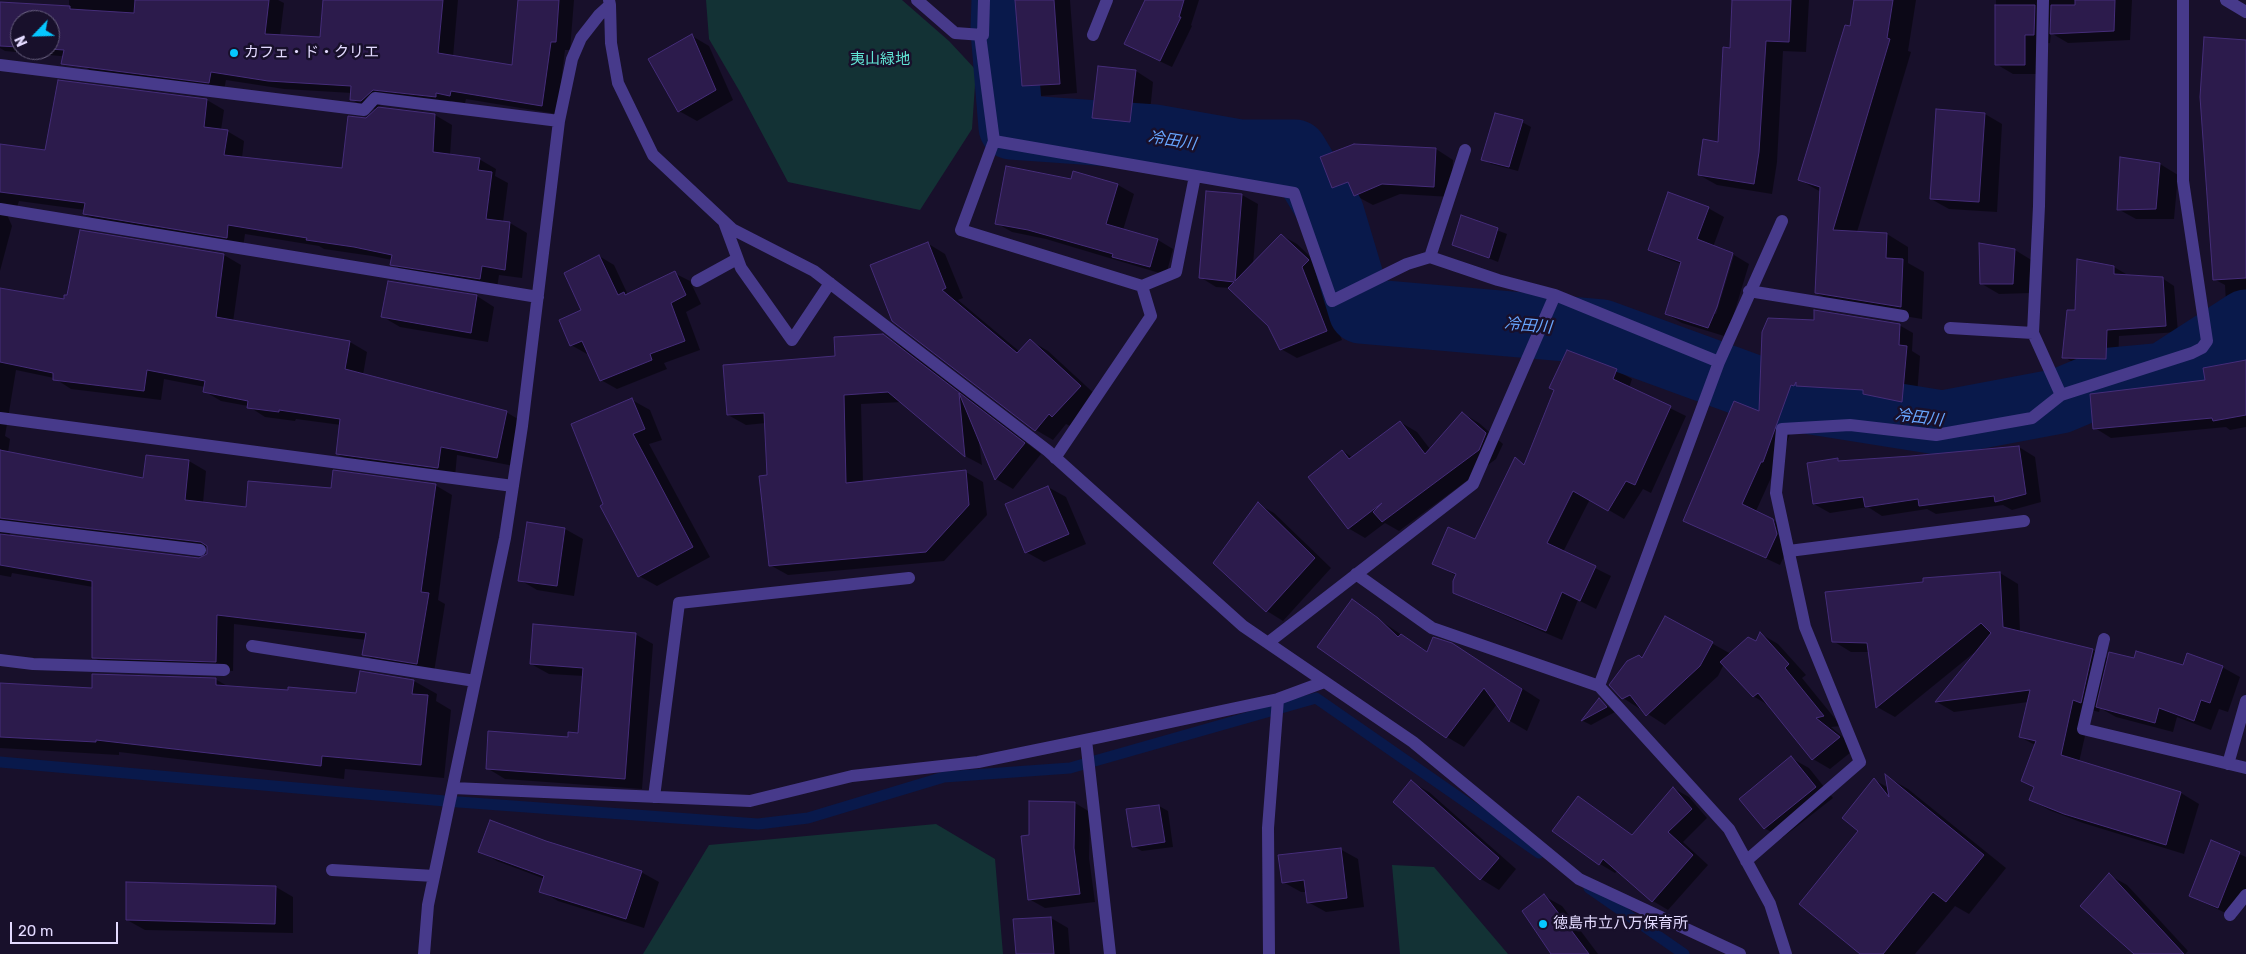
<!DOCTYPE html>
<html>
<head>
<meta charset="utf-8">
<style>
  body { margin:0 }
  #map { position:relative; width:2246px; height:954px; overflow:hidden; background:#18102b; font-family:Rubik,sans-serif }
  canvas { display:block }
  .north { position:absolute; left:10px; top:10px; width:50px; height:50px; box-sizing:border-box; background:#18102b; border:1px solid #696180; border-radius:50%; rotate:246deg; font-size:14px; font-weight:700; line-height:20px; text-align:center; color:#e3daff }
  .north::after { content:''; display:block; margin:auto; width:18px; height:22px; background:#06c7ff; clip-path:polygon(50% 0,100% 100%,50% 72%,0 100%) }
  .scale { position:absolute; left:10px; top:922px; width:108px; height:22px; box-sizing:border-box; border:2px solid #e3daff; border-top:0; padding-left:6px; font-size:15px; line-height:18px; white-space:nowrap; color:#e3daff; -webkit-text-stroke:4px #18102b; paint-order:stroke }
</style>
</head>
<body>
<div id="map">
<canvas width="2246" height="954"></canvas>
<div class="north">N</div>
<div class="scale">20 m</div>
</div>
<script>
const c = document.querySelector('canvas').getContext('2d');
c.lineJoin = 'round';
function fill(path, color) { c.fillStyle = color; c.fill(path, 'evenodd'); }
const toPath = rows => new Path2D(rows.map(r => 'M' + r).join(''));
function strokePath(path, color, width, dash) { c.strokeStyle = color; c.lineWidth = width; c.lineCap = dash ? 'butt' : 'round'; c.setLineDash(dash || []); c.stroke(path); }
function write(font, color, halo, rows, align = 'center') {
  c.font = font + ' Rubik,"Noto Sans JP",sans-serif'; c.lineWidth = 5; c.setLineDash([]); c.textBaseline = 'middle'; c.strokeStyle = halo; c.fillStyle = color; for (const [text, x, y, turn = 0] of rows) {
    c.save(); c.translate(x, y); c.rotate((+turn || 0) * Math.PI / 180); c.textAlign = isNaN(turn) ? turn : align; if (halo) c.strokeText(text, 0, 0); c.fillText(text, 0, 0); c.restore();
  }
}
const green = toPath([
  [706,0,902,0,949,41,976,70,972,129,920,210,788,182,740,92,709,39],
  [936,824,995,859,1003,954,643,954,709,845],
  [1392,865,1434,867,1508,954,1400,954]
]);
const shadow = toPath([
  [69,0,278,0,284,3,280,36,321,38,324,0,458,0,453,57,513,67,519,0,574,0,570,50,565,50,557,114,466,99,465,103,451,101,451,105,385,100,378,108,435,115,452,125,450,155,479,159,496,169,495,176,508,183,503,222,510,223,527,233,522,278,499,275,497,288,409,274,392,264,392,260,372,256,324,249,319,246,245,234,243,247,101,223,84,214,85,210,19,201,16,210,11,213,8,217,12,226,0,271,0,145,46,151,59,82,207,100,224,110,221,130,227,131,244,141,242,158,344,170,377,109,366,108,351,99,352,93,284,89,226,80,224,90,97,75,71,57,5,51,0,48,0,3,69,7],
  [20,20,50,20,50,50,20,50],
  [1024,0,1070,0,1077,93,1041,96,1023,86],
  [1147,0,1199,0,1191,25,1192,26,1172,67,1138,51],
  [1733,0,1809,0,1806,52,1783,51,1777,162,1772,194,1717,185,1699,175,1719,143,1731,49],
  [1855,0,1916,0,1908,51,1911,52,1857,232,1887,234,1908,247,1908,263,1924,272,1922,319,1838,305,1816,293,1821,192,1800,180,1851,28],
  [1996,0,2132,0,2130,40,2068,43,2051,33,2050,43,2041,44,2041,74,2013,74,1996,64],
  [692,36,709,46,733,100,697,121,679,111],
  [2246,42,2246,312,2243,312,2226,303,2225,285,2214,279],
  [1136,71,1153,82,1148,132,1111,127,1094,117],
  [1985,114,2002,124,1997,212,1949,209,1931,199],
  [1522,122,1531,127,1518,171,1491,164,1483,159],
  [1436,149,1453,160,1451,197,1400,194,1373,205,1356,196,1351,198,1333,187],
  [2160,164,2178,175,2174,219,2136,219,2118,209],
  [1074,173,1118,185,1134,194,1123,230,1158,240,1173,249,1166,275,1046,239,1012,232,996,223,1072,180],
  [1242,195,1258,204,1253,265,1281,235,1297,244,1324,270,1317,277,1342,340,1297,358,1281,349,1269,326,1230,288,1216,287,1200,277],
  [1708,208,1724,217,1713,247,1734,255,1732,255,1714,313,1716,314,1734,255,1749,264,1733,317,1724,336,1682,323,1666,314,1682,264,1665,258,1649,249],
  [1462,217,1507,234,1498,262,1453,244],
  [81,232,224,255,241,265,233,322,350,342,367,352,363,375,506,412,523,422,514,466,457,455,455,477,354,463,337,454,341,425,296,419,295,421,265,417,248,406,221,401,204,391,205,387,164,379,161,400,71,389,54,378,16,370,5,436,10,439,8,453,144,479,189,461,206,471,203,503,247,508,332,490,435,485,452,495,438,600,445,604,434,672,380,664,364,654,366,640,234,624,233,671,110,667,93,657,93,587,12,573,11,577,0,575,0,289,65,301,68,296],
  [14,528,209,550,209,552,204,558,199,559,9,536],
  [927,243,945,254,963,298,958,300,1020,352,1031,341,1048,351,1098,397,1070,426,1066,424,1053,440,1036,430,893,320],
  [1980,245,2015,250,2033,261,2031,293,1999,294,1982,284],
  [599,256,614,265,628,295,674,273,690,281,701,304,686,312,700,350,664,363,667,369,617,389,601,380,589,353,587,354,571,345],
  [2114,267,2126,274,2126,276,2162,278,2174,286,2178,332,2119,336,2118,365,2076,364,2064,357,2076,311],
  [477,296,494,307,488,342,400,327,383,317],
  [1899,325,1913,333,1912,351,1920,356,1916,409,1852,396,1805,393,1777,469,1775,469,1756,511,1787,528,1790,543,1780,565,1685,521,1760,413,1763,332],
  [883,335,901,346,1041,454,1013,489,996,479,979,442,982,465,965,456,902,402,861,404,863,483,966,472,983,482,987,515,944,561,788,575,770,565,766,423,746,425,728,415],
  [2246,361,2246,427,2230,430,2226,427,2111,438,2095,428,2207,382],
  [1616,370,1632,379,1629,388,1686,416,1651,493,1643,489,1624,519,1590,499,1563,552,1611,576,1596,609,1578,600,1562,640,1471,601,1455,592,1457,576,1433,563,1475,540,1515,459,1525,465,1555,391,1550,388],
  [632,400,650,410,662,440,649,444,710,557,657,586,639,576,605,505],
  [1462,413,1479,423,1503,444,1496,459,1399,531,1385,523,1365,538,1348,528,1343,451,1353,458,1400,422,1417,432,1430,449],
  [2019,447,2035,457,2041,502,2012,510,2003,505,1936,514,1927,509,1882,516,1868,507,1830,513,1814,504,1837,460,1841,462],
  [1048,487,1066,497,1086,544,1044,562,1026,552],
  [1258,504,1274,513,1331,568,1283,621,1267,611],
  [528,524,565,529,583,539,574,596,537,590,520,580],
  [2000,573,2018,584,2020,632,2093,650,2109,659,2135,660,2184,666,2222,667,2240,677,2228,712,2219,709,2211,730,2177,717,2173,732,2116,717,2100,708,2099,712,2091,710,2079,762,2181,793,2199,804,2184,854,2083,823,2049,810,2031,800,2035,788,2022,781,2035,745,2020,737,2028,702,1954,712,1937,702,1975,652,1895,717,1877,707,1869,652,1851,652,1833,641],
  [1352,601,1428,653,1470,655,1540,700,1527,731,1510,721,1497,704,1464,747,1447,737],
  [1665,617,1731,654,1756,642,1761,634,1778,644,1806,675,1802,678,1841,726,1831,727,1856,748,1830,769,1813,759,1770,706,1753,696,1724,664,1718,676,1665,725,1623,698],
  [635,634,653,644,642,789,505,779,487,768,579,734,584,676,549,674,531,664],
  [361,673,414,681,437,694,436,701,451,710,444,778,345,769,344,779,119,752,119,755,0,748,0,684,93,689,215,679,229,687,357,695],
  [1599,700,1615,712,1591,725,1583,721],
  [1791,758,1809,768,1833,798,1782,838,1764,828],
  [1887,777,1908,789,2006,868,1969,914,1955,906,1915,954,1862,954,1860,831,1874,780,1889,788],
  [1411,782,1429,792,1516,869,1499,890,1481,879,1395,801],
  [1673,788,1689,797,1707,818,1683,842,1708,865,1668,910,1653,901,1618,870,1615,873,1600,864,1554,831,1578,797,1634,836],
  [1075,803,1090,812,1089,858,1095,902,1045,908,1029,899,1030,837],
  [1159,806,1168,811,1173,847,1142,851,1133,846],
  [546,842,641,872,659,882,644,928,558,901,541,891,545,879,497,861,480,851],
  [2212,842,2246,857,2246,891,2236,918,2190,896],
  [1340,849,1358,859,1364,907,1326,912,1308,902,1307,892,1301,892,1283,882],
  [2109,875,2127,885,2188,951,2185,954,2136,954],
  [276,887,293,897,293,933,145,930,127,920],
  [1544,896,1562,906,1598,954,1553,954],
  [1051,918,1068,928,1070,954,1016,954]
]);
const stream = toPath([
  [0,762,445,801,758,824,808,818,944,777,1070,768,1316,698,1539,853],
  [1589,888,1684,954]
]);
const river = toPath([
  [1004,0,1003,30,1011,127,1155,137,1240,152,1295,152,1332,214,1361,311,1602,332,1780,397,1943,423,2060,401,2110,380,2164,375,2246,322]
]);
const building = toPath([
  [135,0,269,0,265,34,320,37,323,0,443,0,438,53,512,65,518,0,559,0,556,42,551,42,542,106,451,91,450,96,436,93,436,97,373,90,361,101,350,100,351,86,268,81,211,72,209,83,61,64,64,50,50,49,50,20,20,20,20,47,0,46,0,2,70,6,70,9,134,13,135,0],
  [1015,0,1054,0,1060,84,1022,86,1015,0],
  [1145,0,1184,0,1179,17,1181,17,1160,61,1124,44,1145,0],
  [1732,0,1791,0,1789,42,1766,41,1759,152,1754,184,1698,175,1703,139,1718,142,1723,47,1730,48,1732,0],
  [1854,0,1893,0,1887,38,1890,39,1833,230,1887,233,1886,258,1903,259,1901,307,1815,293,1820,187,1798,180,1845,25,1850,26,1854,0],
  [2075,0,2115,0,2114,31,2050,34,2051,5,2075,5,2075,0],
  [1995,5,2035,5,2034,35,2025,35,2025,65,1995,65,1995,5],
  [692,34,716,90,678,112,648,59,692,34],
  [2204,37,2246,40,2246,278,2213,280,2200,97,2204,37],
  [1098,66,1136,70,1130,122,1092,118,1098,66],
  [58,80,207,99,204,127,228,130,224,155,342,168,348,116,366,118,378,107,435,114,433,152,480,158,478,170,492,172,486,219,510,222,505,270,482,266,480,279,390,265,392,255,354,247,306,240,307,238,228,225,227,238,83,214,85,203,0,192,0,144,45,150,58,80],
  [1936,109,1985,113,1979,202,1930,199,1936,109],
  [1495,113,1523,120,1509,167,1481,160,1495,113],
  [1354,144,1436,148,1434,187,1382,184,1354,196,1348,182,1332,188,1320,157,1354,144],
  [2120,157,2160,163,2156,209,2117,210,2120,157],
  [1006,166,1071,179,1073,171,1118,184,1106,224,1158,239,1150,267,1112,257,1113,254,1028,230,995,224,1006,166],
  [1206,191,1242,194,1235,281,1281,234,1309,260,1302,267,1327,331,1280,350,1268,326,1228,288,1234,282,1199,278,1206,191],
  [1668,192,1709,207,1697,239,1733,253,1717,307,1708,328,1665,314,1681,262,1648,250,1668,192],
  [1461,215,1498,228,1489,258,1452,245,1461,215],
  [80,230,224,254,216,317,350,341,345,369,507,411,497,458,441,447,438,468,336,454,340,419,279,410,279,412,247,408,248,401,203,392,205,381,147,370,144,391,53,380,53,373,0,362,0,288,64,299,64,295,67,295,80,230],
  [928,242,946,288,942,290,1017,353,1030,339,1081,386,1052,417,1049,414,1035,431,892,321,870,265,928,242],
  [1979,243,2015,249,2013,284,1980,284,1979,243],
  [599,255,618,295,624,292,625,295,675,271,686,295,671,303,685,341,650,354,652,360,600,381,582,341,570,346,559,320,581,310,564,273,599,255],
  [2077,259,2114,266,2114,274,2163,277,2166,326,2107,330,2106,359,2062,358,2067,310,2075,310,2077,259],
  [388,281,477,295,471,333,381,317,388,281],
  [1814,310,1900,324,1899,345,1907,346,1902,402,1863,394,1863,390,1796,386,1796,382,1794,386,1791,385,1763,462,1761,462,1742,504,1773,519,1777,534,1766,558,1683,521,1734,401,1759,411,1762,332,1768,318,1814,320,1814,310],
  [883,334,1025,443,995,480,959,393,965,457,888,392,844,395,846,483,966,470,969,505,926,552,769,566,759,476,767,475,764,413,727,415,723,365,835,356,834,337,883,334],
  [1567,350,1617,369,1613,379,1671,406,1635,485,1626,481,1608,511,1573,491,1547,543,1596,566,1580,601,1562,592,1546,631,1453,593,1453,581,1456,574,1432,564,1448,527,1475,539,1515,457,1524,465,1554,390,1549,388,1567,350],
  [2246,360,2246,415,2213,421,2212,418,2093,429,2090,394,2205,380,2203,368,2246,360],
  [632,398,645,429,633,434,693,547,638,577,600,506,603,504,571,424,632,398],
  [1462,412,1486,433,1479,450,1382,522,1373,512,1382,503,1348,529,1308,477,1342,450,1349,459,1400,421,1425,454,1462,412],
  [2019,446,2026,494,1995,502,1994,496,1919,506,1918,499,1865,507,1863,497,1813,504,1807,463,1838,458,1838,461,1911,456,2019,446],
  [0,450,143,478,146,455,189,460,185,500,246,507,248,481,331,488,333,470,436,484,421,592,429,593,417,664,362,655,366,633,217,615,216,662,92,658,92,581,0,565,0,534,199,558,207,554,207,546,201,542,0,518,0,450],
  [1048,486,1069,534,1025,553,1005,504,1048,486],
  [1258,502,1315,558,1266,612,1213,563,1258,502],
  [527,522,565,528,557,586,518,581,527,522],
  [2000,572,2003,627,2093,649,2081,703,2073,700,2061,755,2181,792,2166,845,2064,814,2029,800,2034,787,2021,781,2036,741,2019,737,2030,690,1935,702,1991,633,1981,623,1876,708,1867,643,1832,642,1825,592,1923,582,1923,578,2000,572],
  [1352,599,1378,618,1398,637,1401,634,1427,652,1433,637,1452,643,1522,689,1509,722,1484,688,1446,738,1317,647,1352,599],
  [1665,616,1713,642,1700,666,1646,716,1630,695,1622,699,1609,685,1627,661,1639,655,1642,658,1665,616],
  [533,624,636,633,625,779,486,769,488,731,568,737,568,732,578,733,583,668,530,664,533,624],
  [1760,632,1789,664,1785,668,1824,716,1816,718,1840,737,1812,760,1758,693,1753,697,1720,662,1748,637,1756,641,1760,632],
  [2136,651,2183,665,2187,653,2223,666,2210,703,2201,700,2194,721,2159,708,2155,723,2096,707,2109,652,2134,658,2136,651],
  [360,671,414,680,412,694,428,695,421,765,322,756,321,766,96,740,96,742,0,737,0,683,92,688,92,674,216,678,216,685,288,690,288,687,356,693,360,671],
  [1599,698,1607,707,1581,721,1599,698],
  [1791,756,1816,787,1764,829,1739,799,1791,756],
  [1885,774,1984,855,1946,902,1933,892,1883,954,1860,954,1799,904,1858,831,1842,818,1874,778,1889,797,1885,774],
  [1411,780,1499,858,1480,880,1393,802,1411,780],
  [1673,787,1692,809,1668,832,1693,855,1652,902,1603,859,1599,865,1552,831,1578,796,1632,835,1673,787],
  [1029,801,1075,802,1074,848,1080,894,1028,900,1021,836,1029,835,1029,801],
  [1159,805,1165,842,1132,847,1126,809,1159,805],
  [490,820,546,841,642,871,626,919,539,892,544,876,478,852,490,820],
  [2211,840,2240,852,2218,908,2189,896,2211,840],
  [1341,848,1347,898,1307,903,1304,880,1282,883,1278,855,1341,848],
  [2109,873,2184,954,2134,954,2080,906,2109,873],
  [126,882,276,886,275,924,126,920,126,882],
  [1544,894,1589,954,1551,954,1522,911,1544,894],
  [1051,917,1054,954,1016,954,1013,919,1051,917]
]);
const minor = toPath([
  [917,0,955,33,983,35,984,0],
  [2226,0,2246,12],
  [610,5,611,43,618,83,653,155,732,229,814,271,1048,451,1243,626,1413,742,1579,879,1740,954],
  [980,35,994,141,1294,193,1332,301,1407,264,1430,257,1498,280,1555,295,1473,484,1269,642],
  [1093,35,1107,0],
  [0,65,364,110,375,98,559,121],
  [994,141,961,230,1142,286,1151,316,1055,458],
  [0,209,538,297],
  [724,222,741,268,792,340,830,283],
  [1430,257,1465,150],
  [697,281,737,259],
  [1142,286,1176,272,1195,176],
  [1749,291,1903,316],
  [1555,295,1719,362,1599,686,1729,829,1770,904,1786,954],
  [1950,328,2033,333],
  [1719,362,1782,221],
  [2061,395,2192,353,2202,348,2207,341,2183,181,2183,0],
  [0,418,513,486],
  [0,526,200,550],
  [1789,551,2024,521],
  [1356,574,1432,628,1599,686],
  [2104,639,2083,729,2246,768],
  [252,646,475,681],
  [0,660,33,664,224,670],
  [1086,740,1110,954],
  [2228,764,2246,701],
  [453,788,750,801,852,776,978,762,1100,737,1278,699,1324,682],
  [654,797,679,603,909,578],
  [1746,861,1860,762,1805,627,1776,493,1782,429,1850,425,1936,435,2032,418,2061,395,2033,333,2039,206,2043,0],
  [332,870,434,876],
  [2230,915,2246,895],
  [424,954,428,905,505,538,522,426,559,121,572,59,581,38,599,15,610,5,609,0],
  [1269,954,1268,828,1278,699]
]);
const markers = [
  [234,53,5,"#06c7ff"],
  [1543,924,5,"#06c7ff"]
];
const poiNames = [
  ["カフェ・ド・クリエ",244,53],
  ["徳島市立八万保育所",1553,924]
];
const parkNames = [
  ["夷山緑地",880,60]
];
const waterNames = [
  ["冷田川",1172,141,9],
  ["冷田川",1528,326,5],
  ["冷田川",1919,418,7]
];
fill(green, '#133235');
fill(shadow, '#0007');
strokePath(stream, '#09194b', 11);
strokePath(river, '#09194b', 65);
fill(building, '#2c1b4c');
strokePath(building, '#452d79', 1);
strokePath(minor, '#473a8b', 12);
for (const [x, y, r, color] of markers) { const dot = new Path2D(); dot.arc(x, y, r, 0, 2 * Math.PI); c.fillStyle = color; c.fill(dot); strokePath(dot, '#18102b', 2); }
write('15px', '#e3daff', '#18102b', poiNames, 'left');
write('15px', '#61e4d4', '#18102b', parkNames);
write('italic 16px', '#68a6ff', '#18102b', waterNames);
</script>
</body>
</html>
